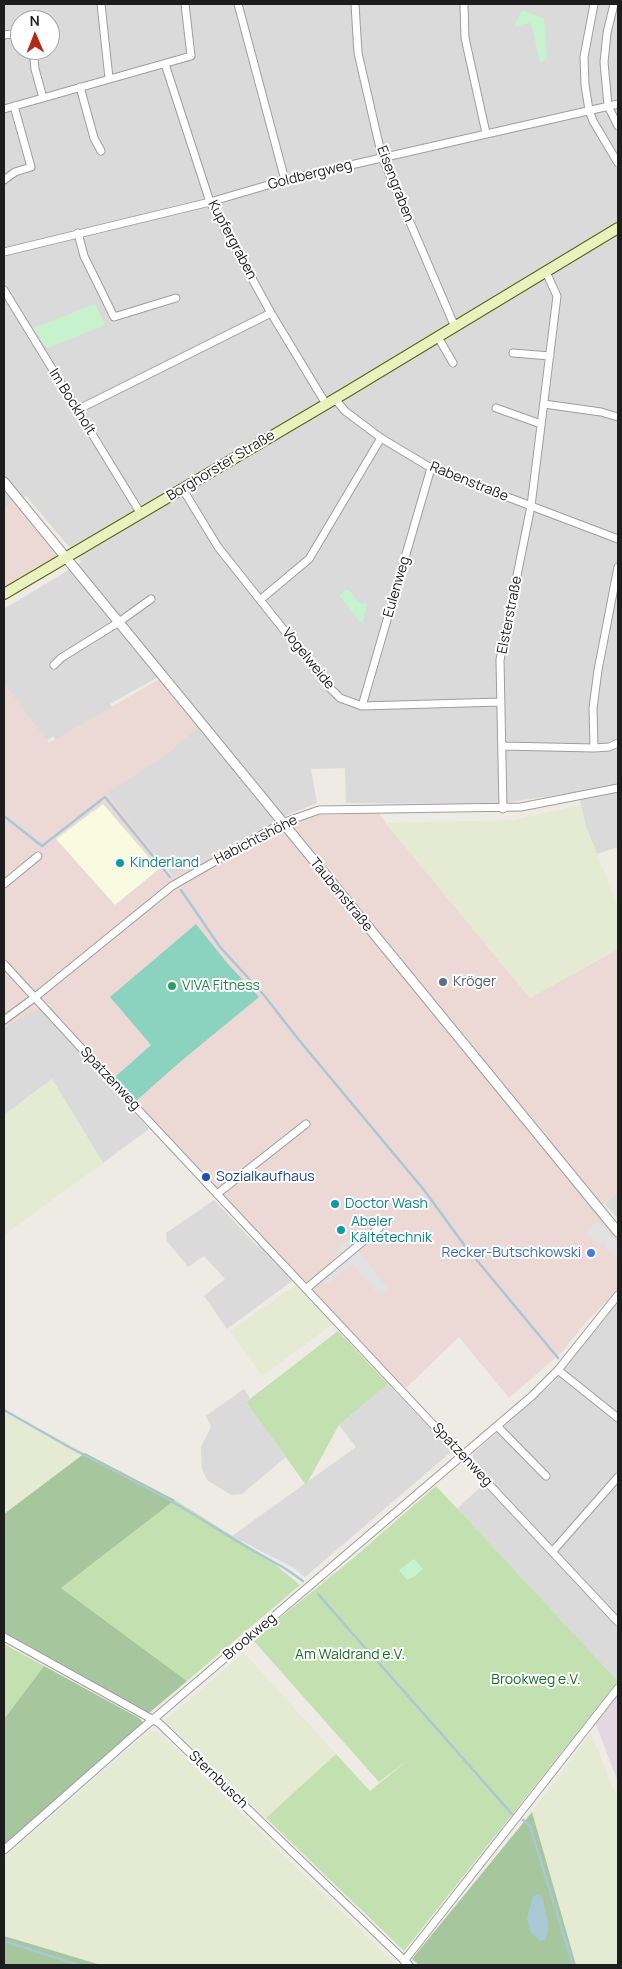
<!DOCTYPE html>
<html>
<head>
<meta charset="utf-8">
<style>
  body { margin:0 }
  #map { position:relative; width:622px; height:1969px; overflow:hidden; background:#edebe4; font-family:Manrope,sans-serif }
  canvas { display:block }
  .frame { position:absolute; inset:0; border:5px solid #1d1d1d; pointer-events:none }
  .north { position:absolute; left:10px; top:10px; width:50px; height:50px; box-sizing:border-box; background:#fff; border:1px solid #a5a5a5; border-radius:50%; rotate:359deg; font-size:14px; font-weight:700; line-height:20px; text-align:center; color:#1d1d1d }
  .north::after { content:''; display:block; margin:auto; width:18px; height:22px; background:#b22918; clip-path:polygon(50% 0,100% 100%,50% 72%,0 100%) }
</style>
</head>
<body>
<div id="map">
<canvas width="622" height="1969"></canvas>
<div class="frame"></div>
<div class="north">N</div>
</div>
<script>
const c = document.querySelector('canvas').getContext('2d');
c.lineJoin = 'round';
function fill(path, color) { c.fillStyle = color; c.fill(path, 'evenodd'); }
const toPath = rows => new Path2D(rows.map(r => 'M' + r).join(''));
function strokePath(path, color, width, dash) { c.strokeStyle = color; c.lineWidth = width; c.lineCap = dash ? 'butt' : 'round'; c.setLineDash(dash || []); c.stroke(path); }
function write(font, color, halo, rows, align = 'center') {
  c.font = font + ' Manrope,sans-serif'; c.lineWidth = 4; c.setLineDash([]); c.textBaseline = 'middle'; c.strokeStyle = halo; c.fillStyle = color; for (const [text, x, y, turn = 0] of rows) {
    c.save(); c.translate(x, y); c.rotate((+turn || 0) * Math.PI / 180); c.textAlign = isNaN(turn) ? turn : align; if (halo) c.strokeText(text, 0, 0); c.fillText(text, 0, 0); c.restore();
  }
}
const residential = toPath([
  [4,4,618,4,618,847,597,854,586,827,578,792,496,804,346,803,345,768,311,769,317,803,287,815,174,877,103,794,142,722,182,691,167,672,110,704,126,736,89,783,53,736,43,743,4,692,4,609,82,562,26,496,4,508],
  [20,20,50,20,50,50,20,50],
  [42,999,151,1045,107,1084,149,1129,103,1163,52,1079,4,1115,4,1028],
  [618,1192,618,1219,605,1204],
  [214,1200,258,1247,265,1238,299,1276,227,1329,204,1296,225,1279,204,1256,188,1267,167,1241,166,1233],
  [618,1301,618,1681,457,1509,490,1478,473,1458,473,1454,553,1383],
  [388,1384,452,1451,305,1577,292,1567,232,1536,356,1447,339,1425],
  [244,1389,250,1398,246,1402,286,1457,242,1494,231,1495,207,1480,202,1469,201,1447,211,1427,206,1416]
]);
const commercial = toPath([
  [17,499,66,558,4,593,4,507],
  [163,677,202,724,167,754,107,793,170,876,282,823,318,815,339,815,375,809,530,998,618,949,618,1192,599,1209,618,1239,618,1290,587,1321,562,1352,509,1398,459,1337,406,1388,399,1381,395,1383,42,1007,4,1027,4,683,49,743]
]);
const industrial = toPath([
  [618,1695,618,1782,595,1722]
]);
const education = toPath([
  [103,804,159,869,115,905,56,839]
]);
const farmland = toPath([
  [581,805,586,827,618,906,618,949,530,998,385,823,515,820],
  [52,1079,103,1163,4,1235,4,1115],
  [297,1284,333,1324,262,1376,230,1331],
  [4,1409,85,1453,4,1514],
  [244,1653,336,1754,266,1818,164,1721],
  [149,1731,157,1731,396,1965,101,1965,4,1936,4,1858],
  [591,1733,618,1800,618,1965,576,1965,532,1812]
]);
const grass = toPath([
  [338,1331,388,1384,339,1425,306,1485,246,1402],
  [436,1486,618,1681,404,1951,266,1818,336,1754,370,1791,408,1760,379,1782,253,1640,351,1560],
  [175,1500,266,1557,300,1585,187,1681,61,1588],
  [4,1644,44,1666,4,1719]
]);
const forest = toPath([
  [85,1453,175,1500,61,1588,187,1681,149,1713,4,1632,4,1514],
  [44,1666,139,1718,144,1723,4,1849,4,1719],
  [532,1812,576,1965,419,1965,412,1959],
  [4,1936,101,1965,4,1965]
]);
const park = toPath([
  [522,10,544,19,547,60,540,62,531,23,514,26],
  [95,304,105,325,47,348,33,328],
  [348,589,360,603,367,604,362,624,339,595],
  [414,1559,423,1569,415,1576,407,1580,399,1570]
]);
const pitch = toPath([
  [196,924,228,964,259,997,180,1062,136,1101,114,1078,151,1045,110,997]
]);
const parking = toPath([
  [598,1221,618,1245,618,1260,603,1244,600,1247,586,1232],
  [362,1228,368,1237,356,1247,388,1289,380,1296,352,1264,326,1286,318,1278,341,1259,335,1251]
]);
const water = toPath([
  [538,1894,542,1897,548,1922,548,1933,545,1940,540,1941,530,1931,527,1918,533,1897]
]);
const stream = toPath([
  [4,816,42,846,105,797,170,877],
  [181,890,220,947,263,994,299,1040,424,1190,465,1246,558,1358],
  [4,1410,69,1447,168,1499,245,1546,286,1569,303,1581],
  [318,1594,374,1658],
  [378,1662,512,1814],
  [523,1820,530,1826,573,1965],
  [4,1941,79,1965]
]);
const minor = toPath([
  [101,4,109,78],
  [238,4,285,180],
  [355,4,358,53,382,157,455,327],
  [464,4,465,38,486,133],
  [594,4,584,57,585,85,589,110,593,121,618,163],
  [614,4,607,33,604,62,608,106,618,126],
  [4,35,20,33],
  [33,50,35,69,43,98],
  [165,64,210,202,271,313,326,404],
  [80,87,94,138,101,151],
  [4,109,191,56,185,4],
  [4,180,15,172,31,167,14,106],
  [78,233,84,256,114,317,176,298],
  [4,252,210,202,285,180,618,104],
  [4,290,141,514],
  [438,337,453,363],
  [513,353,550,356],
  [335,399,345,411,381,438,431,468,618,539],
  [544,404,601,412,618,417],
  [496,408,541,424],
  [77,410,271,313],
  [182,488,218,547,330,688,340,698,362,706,500,702],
  [260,600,309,559,381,438],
  [54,665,61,658,119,622,151,599],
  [362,706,431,468],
  [502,746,594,748,609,747,618,743],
  [594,748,593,708,598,670,618,567],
  [503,809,500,660,531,506,557,296,546,272],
  [4,884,38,856],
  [4,964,129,1100,618,1622],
  [4,1020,34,998,172,886,282,823,319,810,521,807,618,788],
  [217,1194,306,1124],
  [307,1288,379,1228],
  [558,1370,618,1418],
  [497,1426,546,1476],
  [553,1551,618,1477],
  [4,1637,159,1723,409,1965],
  [4,1850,130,1739,532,1396,558,1370,618,1295],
  [404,1961,618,1688]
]);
const tertiary = toPath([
  [4,482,618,1232]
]);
const secondary = toPath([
  [4,594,345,393,618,228]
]);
const markers = [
  [120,863,5,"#0f9aa8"],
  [443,982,5,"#5c6f8a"],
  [172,986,5,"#2e9e5b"],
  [206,1177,5,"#1a4fb4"],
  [335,1204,5,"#0f9aa8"],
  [341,1230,5,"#0f9aa8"],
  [591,1253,5,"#3f7fe0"]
];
const streetNames = [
  ["Goldbergweg",310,175,-14],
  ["Eisengraben",395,184,69],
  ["Kupfergraben",232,240,62],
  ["Im Bockholt",72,402,58],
  ["Borghorster Straße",221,466,-31],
  ["Rabenstraße",469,482,22],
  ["Eulenweg",397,587,-74],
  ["Elsterstraße",510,615,-79],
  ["Vogelweide",308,659,51],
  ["Habichtshöhe",256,840,-27],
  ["Taubenstraße",341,895,51],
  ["Spatzenweg",110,1079,47],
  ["Spatzenweg",462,1455,47],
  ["Brookweg",250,1637,-40],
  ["Sternbusch",218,1780,44]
];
const cultureNames = [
  ["Kinderland",130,863],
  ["Doctor Wash",345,1204],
  ["Abeler",351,1222],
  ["Kältetechnik",351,1238]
];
const serviceNames = [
  ["Kröger",453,982]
];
const leisureNames = [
  ["VIVA Fitness",182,986]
];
const transitNames = [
  ["Sozialkaufhaus",216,1177]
];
const shopNames = [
  ["Recker-Butschkowski",581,1253]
];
const parkNames = [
  ["Am Waldrand e.V.",350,1655],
  ["Brookweg e.V.",536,1680]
];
fill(residential, '#dbdada');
fill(commercial, '#ecd9d5');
fill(industrial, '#e5d7e1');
fill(education, '#f8fbdf');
fill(farmland, '#e5ead2');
fill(grass, '#c3e1b0');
fill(forest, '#a6c79e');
fill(park, '#c6f2ce');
fill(pitch, '#8bd3bf');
fill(parking, '#e1e1e1');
fill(water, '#aac7d6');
strokePath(stream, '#aac7d6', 2.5);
strokePath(minor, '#9e9e9e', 9);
strokePath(tertiary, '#9e9e9e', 11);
strokePath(secondary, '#546712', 12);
strokePath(minor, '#fff', 7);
strokePath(tertiary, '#fff', 9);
strokePath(secondary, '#e9f1be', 10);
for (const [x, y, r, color] of markers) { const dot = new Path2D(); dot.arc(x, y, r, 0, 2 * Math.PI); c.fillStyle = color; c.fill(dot); strokePath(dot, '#fff', 2); }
write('14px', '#1d1d1d', '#fff', streetNames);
write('14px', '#0d838f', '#fff', cultureNames, 'left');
write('14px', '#4e5e75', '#fff', serviceNames, 'left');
write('14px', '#27864d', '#fff', leisureNames, 'left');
write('14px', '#164399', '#fff', transitNames, 'left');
write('14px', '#366cbe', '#fff', shopNames, 'right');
write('14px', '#186e29', '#fff', parkNames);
</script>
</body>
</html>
